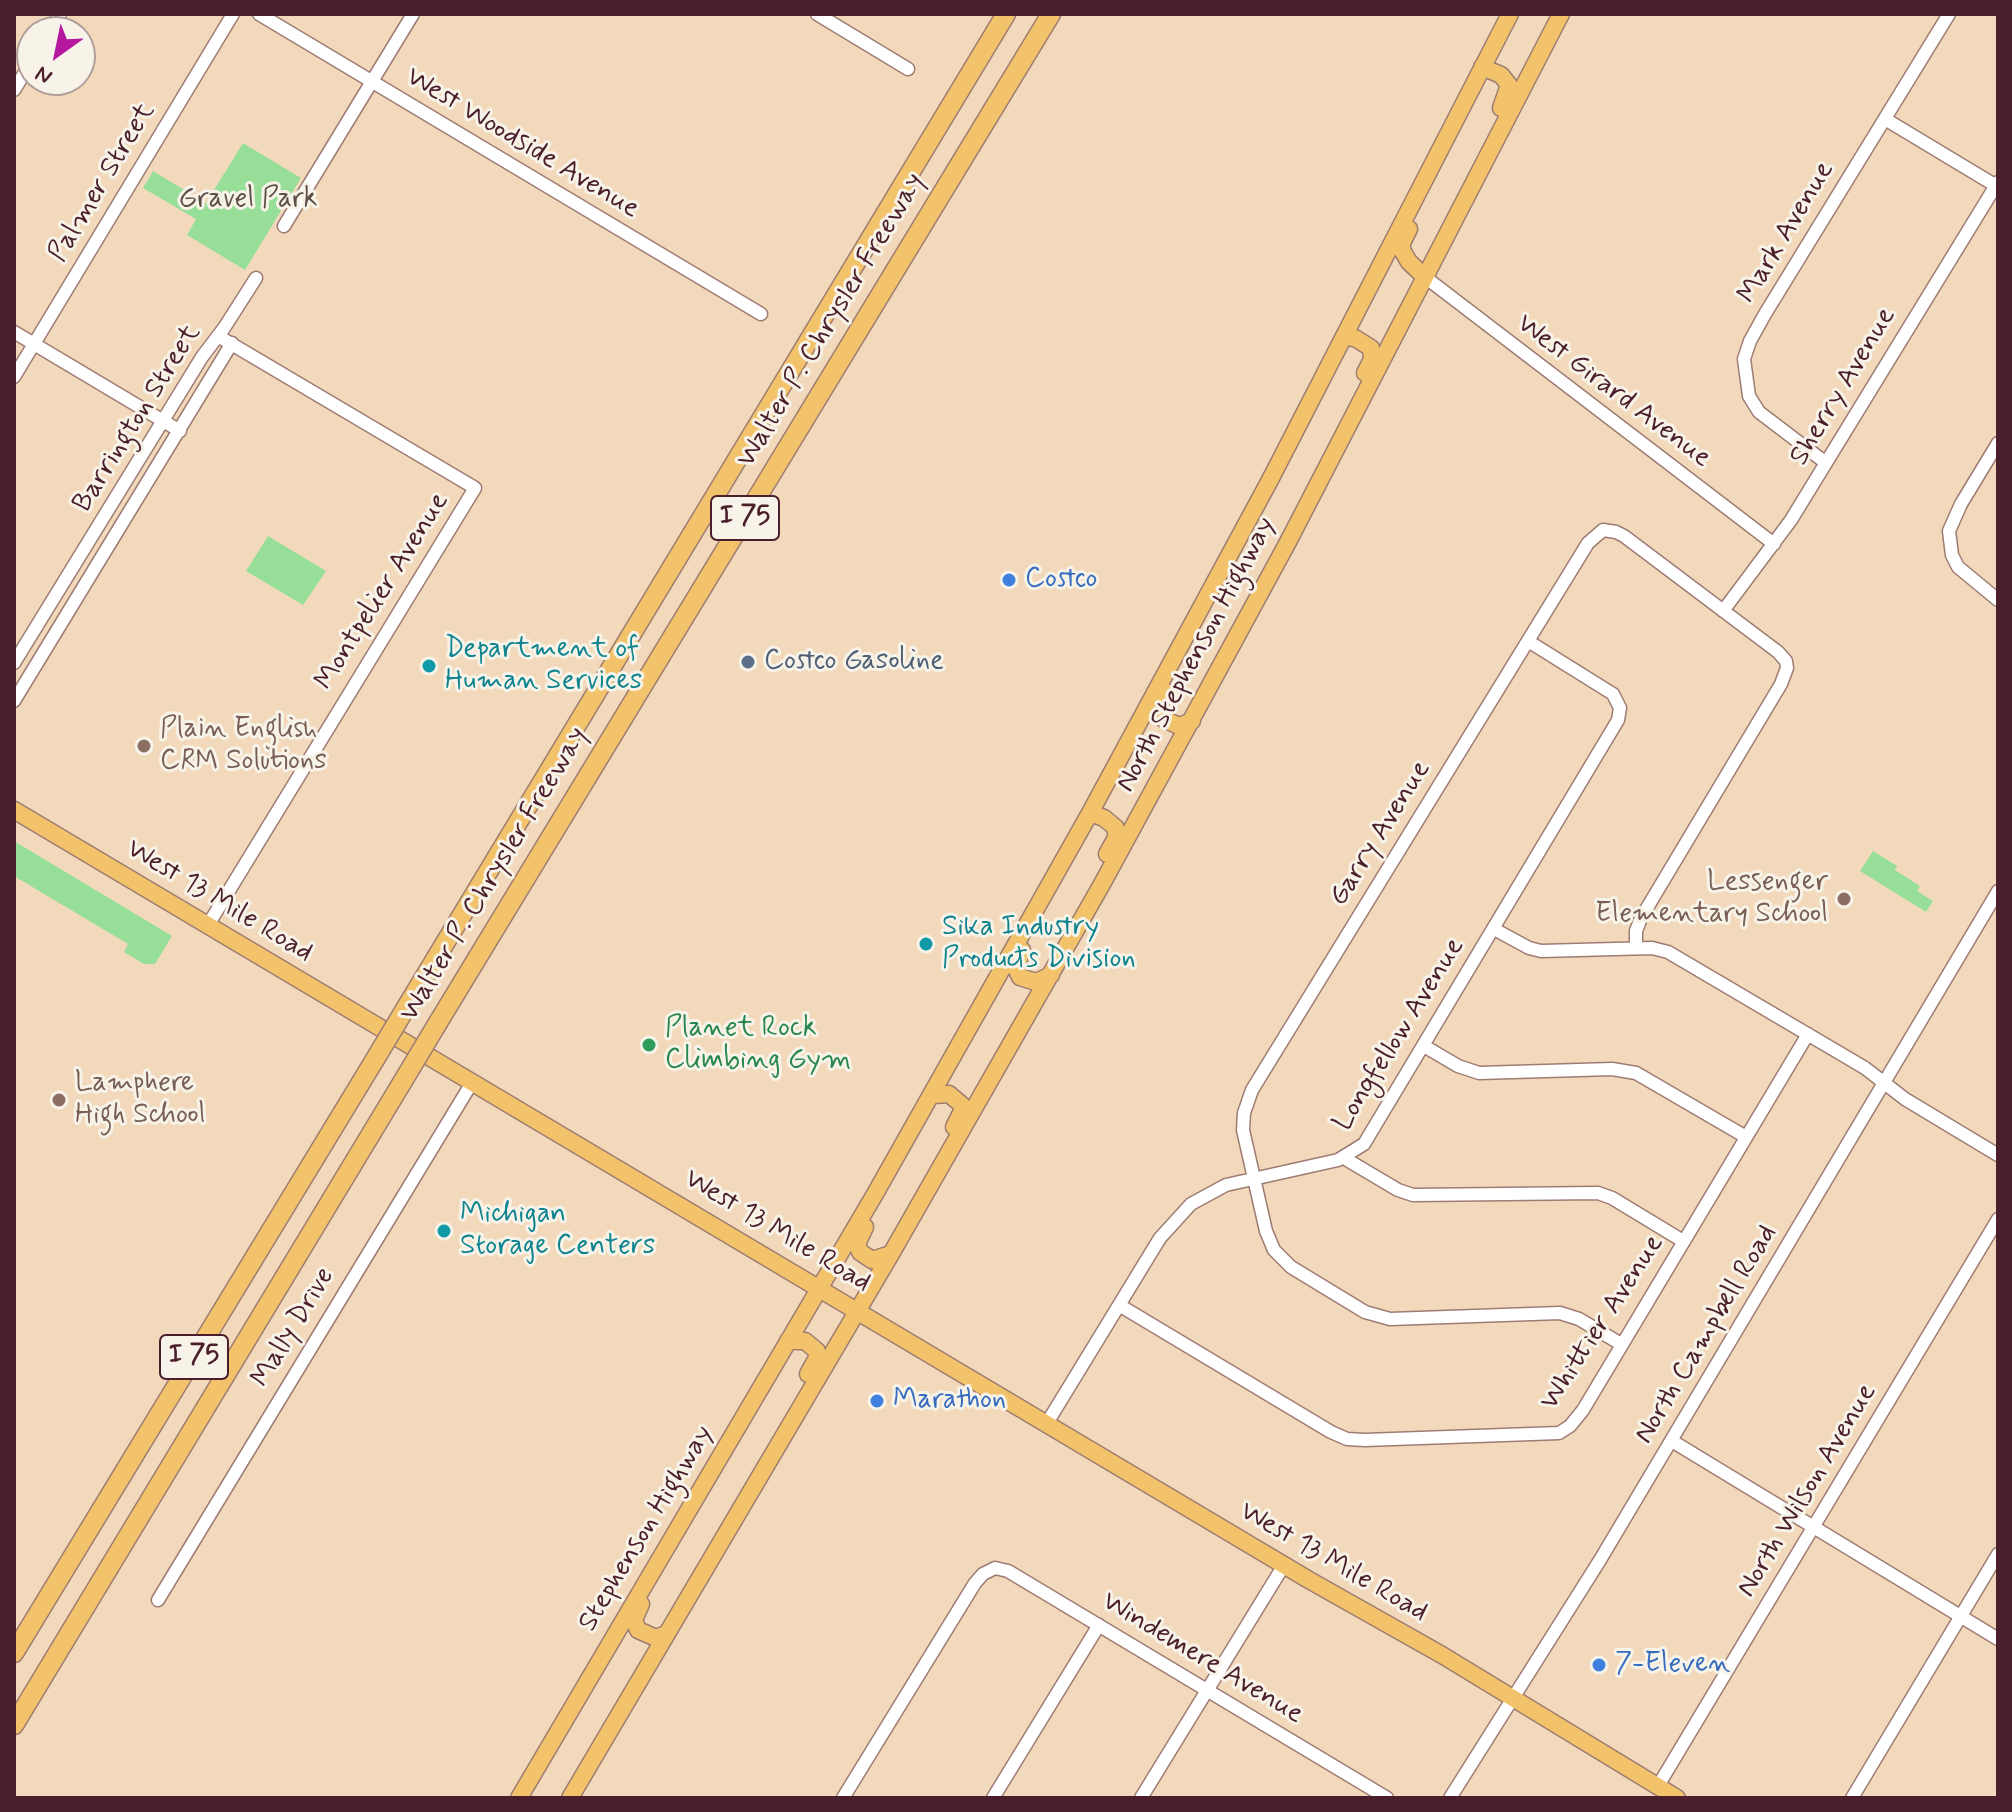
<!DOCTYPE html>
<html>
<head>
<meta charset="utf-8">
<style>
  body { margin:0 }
  #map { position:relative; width:2012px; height:1812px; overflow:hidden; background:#f3d9bb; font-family:Mynerve,sans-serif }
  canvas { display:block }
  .frame { position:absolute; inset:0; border:16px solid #4a1f2b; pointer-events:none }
  .north { position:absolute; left:16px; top:16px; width:80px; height:80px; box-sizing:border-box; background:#f7f3e8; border:2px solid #b29e9c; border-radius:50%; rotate:213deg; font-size:22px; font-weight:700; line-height:32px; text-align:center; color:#4a1f2b }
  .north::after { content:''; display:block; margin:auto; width:28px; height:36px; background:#b5179e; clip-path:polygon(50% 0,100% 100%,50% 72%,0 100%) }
</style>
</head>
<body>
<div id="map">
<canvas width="2012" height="1812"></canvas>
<div class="frame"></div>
<div class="north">N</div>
</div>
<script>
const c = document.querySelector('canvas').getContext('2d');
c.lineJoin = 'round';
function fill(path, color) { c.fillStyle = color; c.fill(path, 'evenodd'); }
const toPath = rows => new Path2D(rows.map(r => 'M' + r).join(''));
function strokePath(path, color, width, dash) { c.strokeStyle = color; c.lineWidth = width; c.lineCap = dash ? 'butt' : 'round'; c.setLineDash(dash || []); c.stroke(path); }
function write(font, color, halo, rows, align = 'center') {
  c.font = font + ' Mynerve,sans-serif'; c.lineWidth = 6; c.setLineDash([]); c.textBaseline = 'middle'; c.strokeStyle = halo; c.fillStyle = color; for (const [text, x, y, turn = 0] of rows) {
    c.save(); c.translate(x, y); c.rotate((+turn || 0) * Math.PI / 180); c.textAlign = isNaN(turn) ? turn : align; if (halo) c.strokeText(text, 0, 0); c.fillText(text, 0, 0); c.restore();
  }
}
const green = toPath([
  [243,143,301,178,245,270,187,235,196,219,143,188,153,171,206,203],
  [268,536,326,571,303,605,246,571],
  [14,841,172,936,155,964,144,964,124,952,128,944,14,876],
  [1873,851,1897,866,1895,870,1920,886,1917,891,1933,901,1926,912,1860,871]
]);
const minor = toPath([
  [259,14,761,314],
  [817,14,908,69],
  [49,32,60,14],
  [14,90,32,61],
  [1885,119,1998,187],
  [284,226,413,14],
  [1425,277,1774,544],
  [14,332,180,431],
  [14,377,233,14],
  [1998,443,1961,504,1949,531,1952,555,1958,567,1998,600],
  [1826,463,1759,412,1749,396,1744,359,1750,341,1765,314,1949,14],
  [1723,611,1791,520,1998,182],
  [14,663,202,357,224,328,256,278],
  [14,701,232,343],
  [208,925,475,488,218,336],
  [1494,929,1529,948,1541,951,1652,948,1668,952,1865,1068,1905,1099,1998,1155],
  [1424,1046,1458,1066,1479,1073,1612,1069,1636,1073,1746,1137],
  [1344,1158,1398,1190,1413,1195,1598,1193,1612,1198,1683,1241],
  [1119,1305,1331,1432,1347,1439,1365,1440,1559,1433,1570,1426,1583,1410,1808,1034],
  [1621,1344,1579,1319,1560,1313,1390,1319,1365,1312,1291,1267,1274,1250,1266,1231,1243,1130,1244,1113,1252,1090,1588,543,1603,530,1616,532,1624,536,1778,652,1786,661,1787,668,1781,684,1641,918,1636,931,1636,948],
  [1047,1423,1160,1238,1191,1204,1226,1185,1338,1160,1364,1144,1618,720,1620,708,1613,694,1528,641],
  [1672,1441,1998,1639],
  [158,1600,473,1081],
  [1658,1786,1998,1219],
  [843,1798,975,1583,983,1574,995,1568,1008,1571,1387,1798],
  [993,1798,1099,1625],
  [1141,1798,1284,1565],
  [1450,1798,1600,1560,1998,891],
  [1852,1798,1998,1554]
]);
const major = toPath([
  [1482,67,1501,75,1509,85,1501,108],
  [1409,229,1402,243,1402,250,1409,262,1425,277],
  [1344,337,1355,338,1371,348,1372,359,1365,373],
  [1166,692,1159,710,1162,718,1179,726,1192,721],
  [14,810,1309,1580,1442,1655,1677,1798],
  [1090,813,1104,818,1116,828,1116,838,1107,854],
  [1022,950,1016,968,1020,977,1036,982,1051,975],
  [933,1095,949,1094,962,1105,962,1111,954,1127],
  [865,1227,857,1244,860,1252,872,1260,891,1254],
  [788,1341,805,1341,817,1351,817,1358,808,1374],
  [641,1604,634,1620,638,1630,656,1638,666,1634],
  [519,1798,875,1194,1090,813,1270,480,1510,14],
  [570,1798,891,1254,1102,884,1288,542,1561,14]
]);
const highway = toPath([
  [410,1001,1006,14],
  [439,1021,1051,14],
  [14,1653,374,1061],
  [14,1725,403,1081]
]);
const highwayBridge = toPath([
  [374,1061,410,1001],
  [403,1081,439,1021]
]);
const markers = [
  [1009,580,8,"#3f7fe0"],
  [748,662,8,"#5c6f8a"],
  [429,666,8,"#0f9aa8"],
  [144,746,8,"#8d6e63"],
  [1844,899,8,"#8d6e63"],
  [926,944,8,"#0f9aa8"],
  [649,1045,8,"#2e9e5b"],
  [59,1100,8,"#8d6e63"],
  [444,1231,8,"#0f9aa8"],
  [877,1401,8,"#3f7fe0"],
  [1599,1665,8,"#3f7fe0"]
];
const shields = [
  [745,518,68],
  [194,1357,68]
];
const shieldNames = [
  ["I 75",745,518],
  ["I 75",194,1357]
];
const streetNames = [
  ["West Woodside Avenue",522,144,31],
  ["Palmer Street",103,183,-59],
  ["Mark Avenue",1787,233,-59],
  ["Walter P. Chrysler Freeway",832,321,-59],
  ["Sherry Avenue",1844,387,-59],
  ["West Girard Avenue",1613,392,37],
  ["Barrington Street",138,419,-58],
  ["Montpelier Avenue",383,592,-58],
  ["North Stephenson Highway",1197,655,-62],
  ["Garry Avenue",1381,834,-58],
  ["Walter P. Chrysler Freeway",495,875,-59],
  ["West 13 Mile Road",219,902,31],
  ["Longfellow Avenue",1400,1035,-58],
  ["West 13 Mile Road",777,1232,31],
  ["Whittier Avenue",1603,1323,-57],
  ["Mally Drive",294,1328,-59],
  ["North Campbell Road",1707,1335,-59],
  ["North Wilson Avenue",1808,1491,-59],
  ["Stephenson Highway",647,1529,-59],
  ["West 13 Mile Road",1333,1563,30],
  ["Windemere Avenue",1202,1659,31]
];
const parkNames = [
  ["Gravel Park",248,200]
];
const shopNames = [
  ["Costco",1025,580],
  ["Marathon",893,1401],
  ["7-Eleven",1615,1665]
];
const cultureNames = [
  ["Department of",445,650],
  ["Human Services",445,682],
  ["Sika Industry",942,928],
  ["Products Division",942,960],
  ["Michigan",460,1215],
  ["Storage Centers",460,1247]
];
const serviceNames = [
  ["Costco Gasoline",764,662]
];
const educationNames = [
  ["Plain English",160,730],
  ["CRM Solutions",160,762],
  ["Lessenger",1828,883,"right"],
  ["Elementary School",1828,915,"right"],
  ["Lamphere",75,1084],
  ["High School",75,1116]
];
const leisureNames = [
  ["Planet Rock",665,1029],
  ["Climbing Gym",665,1061]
];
fill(green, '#97df99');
strokePath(minor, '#9e7c73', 15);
strokePath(major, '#9e7c73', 19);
strokePath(highway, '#9e7c73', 21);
strokePath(minor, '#fff', 12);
strokePath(major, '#f2c36a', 16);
strokePath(highway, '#f2c36a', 18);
strokePath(highwayBridge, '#9e7c73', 21, []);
strokePath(highwayBridge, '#f2c36a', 18);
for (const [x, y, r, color] of markers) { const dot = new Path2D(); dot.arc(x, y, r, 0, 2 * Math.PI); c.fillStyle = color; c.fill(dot); strokePath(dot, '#f7f3e8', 3); }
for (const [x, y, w] of shields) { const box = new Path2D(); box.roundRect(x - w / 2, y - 22, w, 44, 6); c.fillStyle = '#f7f3e8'; c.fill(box); strokePath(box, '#4a1f2b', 2); }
write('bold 26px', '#4a1f2b', null, shieldNames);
write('28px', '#4a1f2b', '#f7f3e8', streetNames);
write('28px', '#5d4f46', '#f7f3e8', parkNames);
write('28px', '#366cbe', '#f7f3e8', shopNames, 'left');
write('28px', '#0d838f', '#f7f3e8', cultureNames, 'left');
write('28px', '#4e5e75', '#f7f3e8', serviceNames, 'left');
write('28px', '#785e54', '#f7f3e8', educationNames, 'left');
write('28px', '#27864d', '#f7f3e8', leisureNames, 'left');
</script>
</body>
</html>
